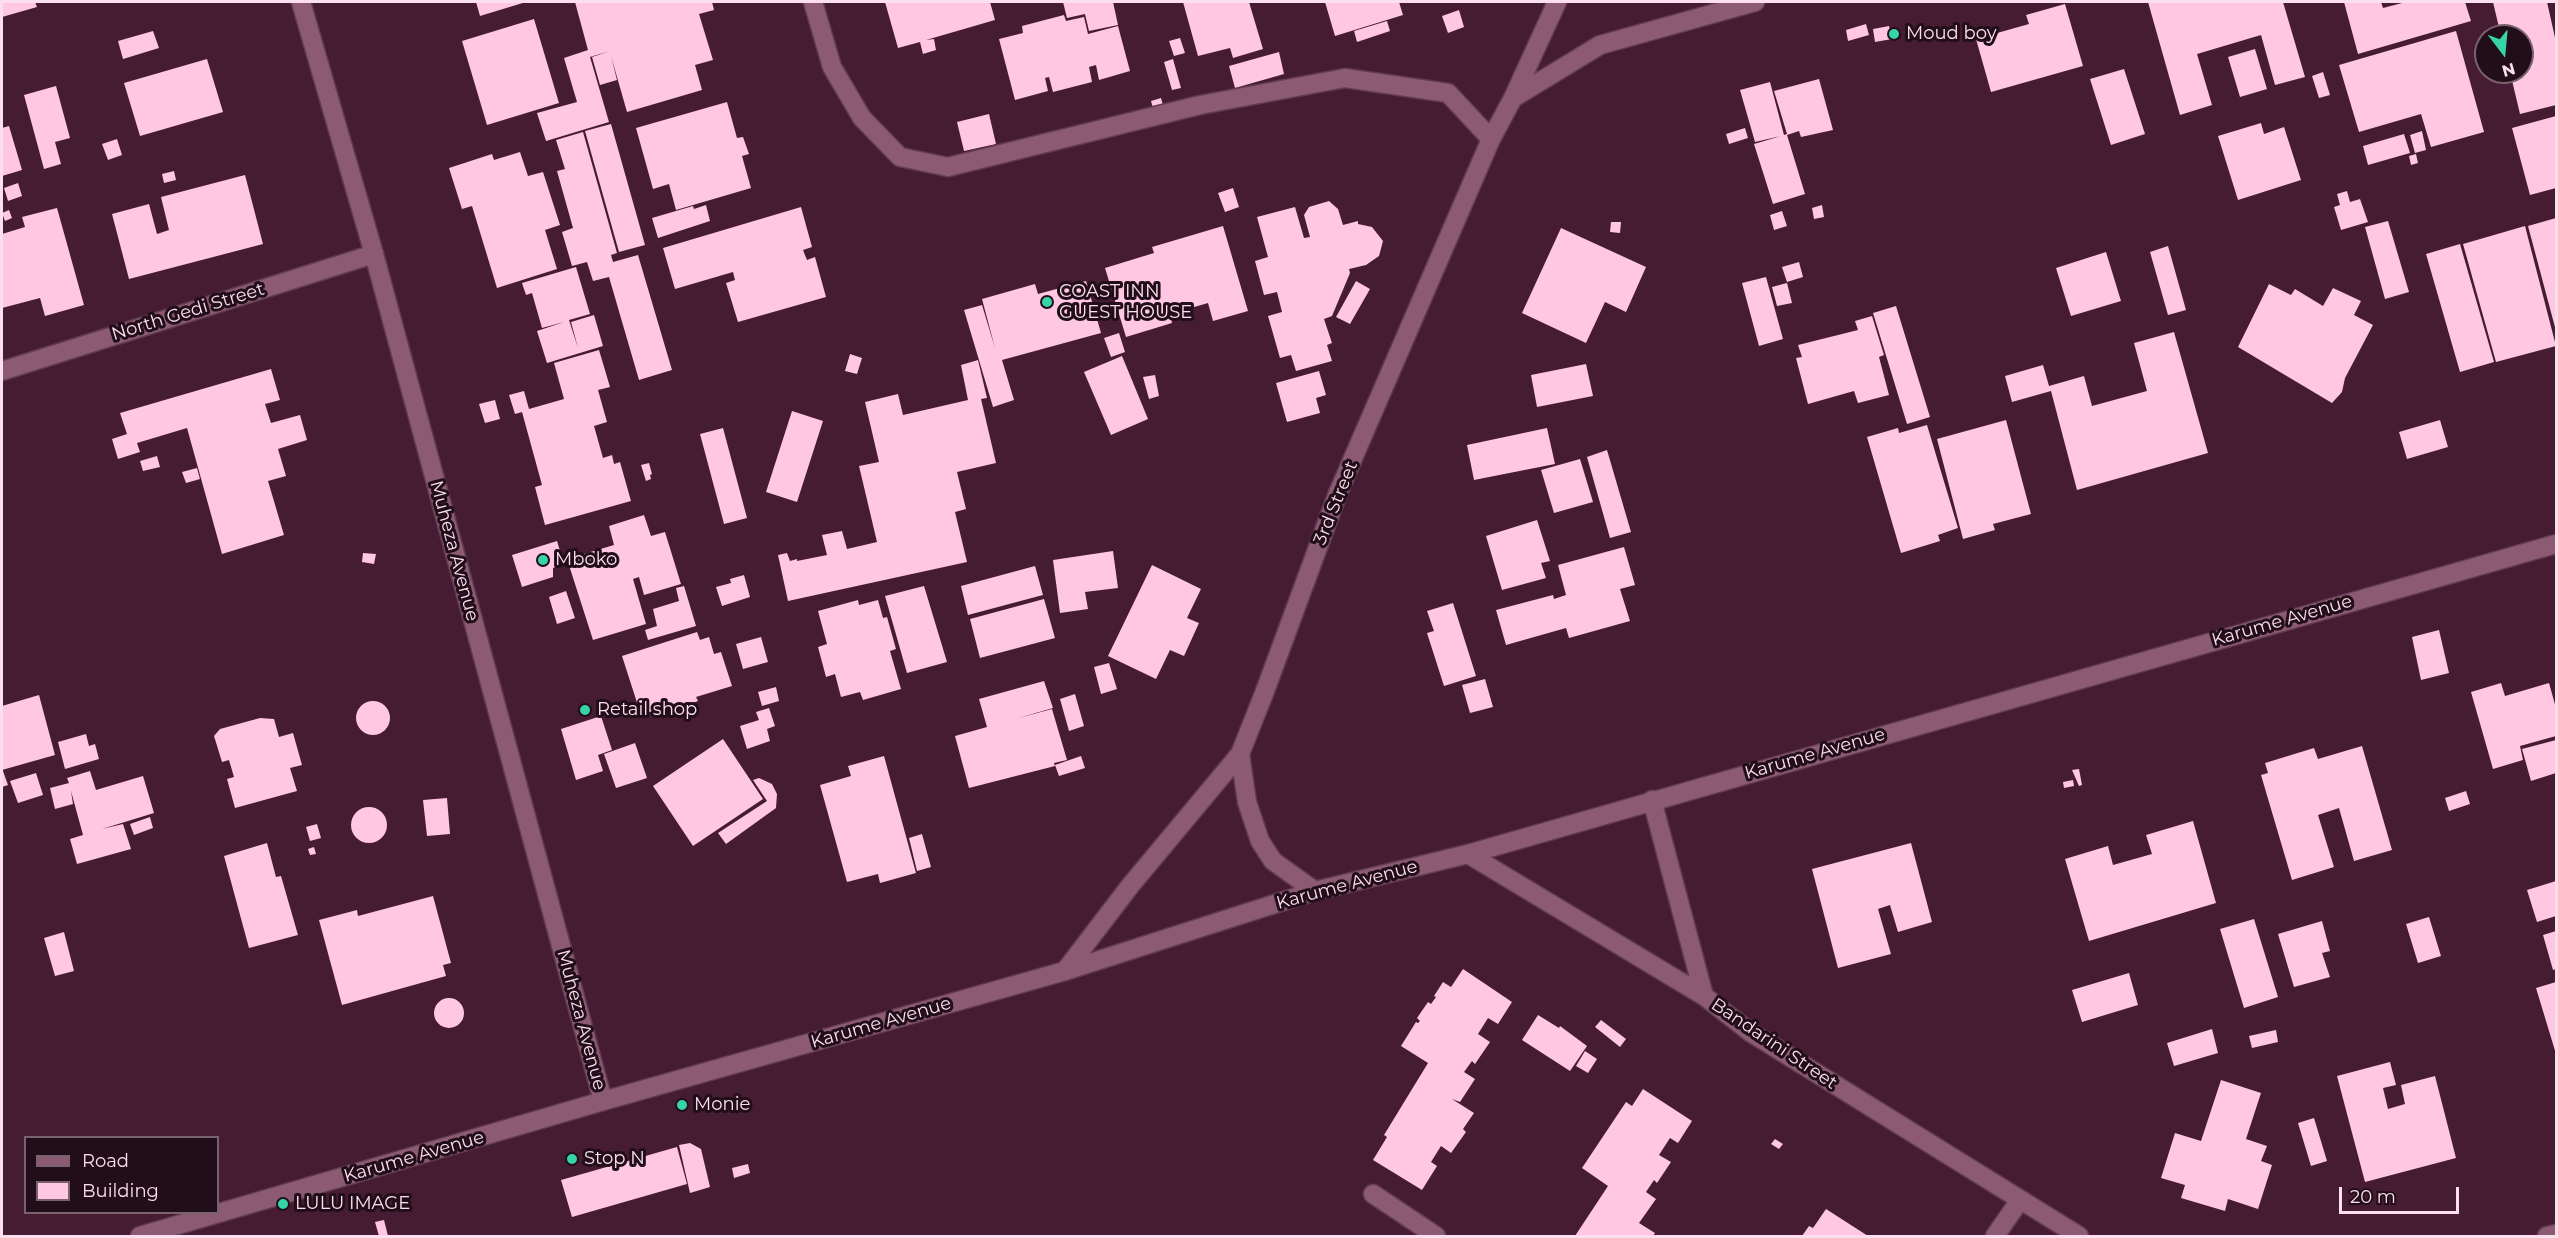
<!DOCTYPE html>
<html>
<head>
<meta charset="utf-8">
<style>
  body { margin:0 }
  #map { position:relative; width:2558px; height:1238px; overflow:hidden; background:#461c33; font-family:Montserrat,sans-serif }
  canvas { display:block }
  .frame { position:absolute; inset:0; border:3px solid #fcdfec; pointer-events:none }
  .legend { position:absolute; left:24px; top:1136px; width:195px; height:78px; box-sizing:border-box; background:#210e18; border:2px solid #79626d; margin:0; padding:8px 10px; list-style:none; font-size:18px; color:#fcdfec }
  .legend li { display:flex; align-items:center; gap:12px; height:30px }
  .legend b { width:30px; border:2px solid #79626d }
  .north { position:absolute; left:2474px; top:24px; width:60px; height:60px; box-sizing:border-box; background:#210e18; border:2px solid #79626d; border-radius:50%; rotate:164deg; font-size:16px; font-weight:700; line-height:24px; text-align:center; color:#fcdfec }
  .north::after { content:''; display:block; margin:auto; width:21px; height:27px; background:#37d4a6; clip-path:polygon(50% 0,100% 100%,50% 72%,0 100%) }
  .scale { position:absolute; left:2339px; top:1187px; width:120px; height:27px; box-sizing:border-box; border:3px solid #fcdfec; border-top:0; padding-left:8px; font-size:18px; line-height:21px; white-space:nowrap; color:#fcdfec; -webkit-text-stroke:4px #210e18; paint-order:stroke }
</style>
</head>
<body>
<div id="map">
<canvas width="2558" height="1238"></canvas>
<div class="frame"></div>
<ul class="legend">
<li><b style="height:8px;background:#8c5b73"></b>Road</li>
<li><b style="height:16px;background:#ffc7e2"></b>Building</li>
</ul>
<div class="north">N</div>
<div class="scale">20 m</div>
</div>
<script>
const c = document.querySelector('canvas').getContext('2d');
c.lineJoin = 'round';
function fill(path, color) { c.fillStyle = color; c.fill(path, 'evenodd'); }
const toPath = rows => new Path2D(rows.map(r => 'M' + r).join(''));
function strokePath(path, color, width, dash) { c.strokeStyle = color; c.lineWidth = width; c.lineCap = dash ? 'butt' : 'round'; c.setLineDash(dash || []); c.stroke(path); }
function write(font, color, halo, rows, align = 'center') {
  c.font = font + ' Montserrat,sans-serif'; c.lineWidth = 6; c.setLineDash([]); c.textBaseline = 'middle'; c.strokeStyle = halo; c.fillStyle = color; for (const [text, x, y, turn = 0] of rows) {
    c.save(); c.translate(x, y); c.rotate((+turn || 0) * Math.PI / 180); c.textAlign = isNaN(turn) ? turn : align; if (halo) c.strokeText(text, 0, 0); c.fillText(text, 0, 0); c.restore();
  }
}
const building = toPath([
  [2,2,35,2,37,7,2,17],
  [476,2,526,2,480,16],
  [575,2,712,2,714,10,699,14,713,60,695,65,702,90,627,112,611,56,617,80,600,85,592,57,610,51,590,57,609,122,546,141,537,113,577,102,564,58,588,50],
  [885,2,990,2,995,20,926,40,934,39,936,50,923,54,920,42,898,48],
  [1063,2,1113,2,1118,25,1089,31,1085,14,1067,18],
  [1183,2,1249,2,1263,49,1233,58,1230,48,1198,56],
  [1325,2,1399,2,1403,15,1335,36],
  [2148,2,2283,2,2305,77,2275,85,2261,35,2197,54,2212,105,2180,115],
  [2344,2,2381,2,2383,8,2406,2,2465,2,2471,21,2358,54],
  [2493,2,2547,2,2556,42,2556,105,2520,114,2510,72,2522,72,2522,36,2501,36],
  [2065,4,2083,66,1991,92,1976,39,2029,24,2026,15],
  [1459,10,1464,27,1448,33,1442,16],
  [1064,15,1066,21,1084,17,1088,34,1118,26,1130,71,1099,80,1096,65,1089,67,1092,82,1053,92,1049,77,1045,78,1048,91,1015,100,999,39,1023,33,1022,26],
  [534,19,559,103,487,125,462,41],
  [1387,21,1390,31,1357,42,1354,31],
  [1866,24,1869,35,1848,41,1846,30],
  [1889,26,1892,39,1875,42,1873,29],
  [153,31,159,48,123,59,118,41],
  [2456,31,2484,132,2431,147,2421,114,2359,132,2339,65],
  [1180,38,1185,53,1174,56,1169,41],
  [2255,49,2267,89,2240,97,2228,57],
  [1279,52,1284,74,1235,88,1229,66],
  [207,59,223,112,140,136,124,83],
  [1173,59,1181,88,1172,90,1164,62],
  [2124,69,2145,134,2111,145,2090,79],
  [2323,72,2330,95,2319,98,2312,76],
  [1819,79,1833,130,1801,137,1799,131,1787,135,1805,194,1773,204,1754,144,1781,136,1755,142,1740,90,1770,82,1784,135,1787,134,1774,91],
  [56,86,70,138,55,142,61,164,44,169,24,95],
  [1161,98,1164,109,1154,112,1151,101],
  [727,102,737,138,743,137,749,154,742,156,751,188,676,210,669,184,653,189,636,128],
  [989,114,996,144,964,151,957,122],
  [2556,116,2556,188,2530,195,2512,128],
  [2261,123,2264,134,2284,127,2301,180,2238,200,2218,136],
  [611,124,645,245,619,252,585,131],
  [9,126,22,170,2,176,2,128],
  [1745,128,1748,138,1729,144,1726,134],
  [2422,131,2426,150,2415,153,2410,135],
  [583,132,617,253,611,255,613,262,638,255,672,370,639,380,609,277,593,281,587,262,572,266,562,232,573,228,557,171,565,169,556,140],
  [2404,134,2410,153,2368,165,2363,146],
  [117,139,122,155,108,160,102,144],
  [520,152,528,176,543,172,560,225,545,230,557,269,497,288,472,206,462,209,449,168,492,154,494,160],
  [2416,154,2418,163,2411,165,2409,156],
  [174,171,176,180,164,183,162,174],
  [245,175,263,244,129,279,112,214,149,204,157,234,169,230,161,197],
  [18,183,22,196,8,201,4,188],
  [1233,188,1239,207,1225,212,1218,193],
  [2347,191,2350,202,2360,199,2368,222,2341,230,2334,207,2340,205,2337,194],
  [1329,201,1338,209,1343,225,1358,221,1358,224,1372,227,1383,241,1379,256,1366,265,1349,269,1350,273,1332,316,1324,319,1332,343,1327,345,1332,361,1296,371,1291,355,1280,358,1268,316,1282,312,1277,292,1264,295,1255,261,1268,257,1257,217,1295,207,1304,238,1310,237,1304,215,1309,207],
  [706,205,710,221,658,238,652,218,693,206,694,209],
  [1822,205,1824,217,1814,219,1812,208],
  [801,207,812,247,803,250,807,260,815,257,826,297,738,322,726,283,735,280,733,272,675,289,663,248],
  [57,208,84,305,45,316,40,298,2,308,2,234,25,227,22,217],
  [9,210,12,218,5,221,2,213],
  [1782,211,1787,226,1774,230,1770,215],
  [2556,218,2556,331,2528,226],
  [2388,221,2409,292,2385,299,2365,227],
  [1611,222,1621,222,1620,233,1610,232],
  [1223,226,1248,311,1213,321,1208,303,1170,314,1172,323,1126,337,1105,268,1154,253,1152,247],
  [2525,226,2556,346,2496,362,2463,244],
  [1561,228,1646,267,1626,312,1605,302,1586,343,1522,313],
  [2460,244,2494,362,2460,372,2426,254],
  [2168,246,2186,310,2168,315,2150,252],
  [2106,252,2121,301,2071,316,2056,268],
  [1799,262,1803,277,1787,282,1782,267],
  [576,267,590,314,569,320,578,348,571,322,594,315,603,346,547,363,537,331,564,322,542,328,532,293,526,295,522,283],
  [1766,277,1783,339,1759,346,1742,283],
  [1086,281,1101,333,1002,360,1014,400,993,407,964,310,982,305,995,348,982,299,1035,284,1038,294],
  [1356,281,1370,289,1350,324,1336,317],
  [1787,283,1792,303,1777,306,1772,287],
  [2269,284,2291,295,2295,289,2323,306,2333,288,2361,301,2354,315,2373,325,2345,378,2342,392,2332,403,2238,347],
  [1896,306,1930,417,1907,424,1873,313],
  [1872,316,1884,355,1879,357,1889,395,1858,403,1854,391,1808,404,1796,358,1802,357,1798,345,1858,330,1855,321],
  [2174,332,2208,453,2077,490,2051,391,2012,402,2005,376,2043,365,2049,386,2084,376,2092,406,2147,391,2134,343],
  [1119,333,1125,352,1111,357,1104,338],
  [599,350,610,387,598,390,607,422,594,426,603,458,612,455,614,464,620,462,631,501,545,525,535,487,542,485,522,412,515,414,509,395,524,391,529,409,564,399,554,363],
  [850,354,862,358,857,374,845,371],
  [1122,356,1148,419,1111,435,1084,372],
  [978,360,987,398,981,399,996,463,957,472,966,509,955,512,967,562,788,601,778,555,787,553,790,561,797,559,797,561,827,555,822,535,842,531,847,549,877,542,859,466,879,462,865,402,898,394,903,415,968,400,961,365],
  [1586,364,1593,396,1537,407,1531,375],
  [271,369,280,400,265,404,271,423,300,415,307,440,278,449,286,476,268,481,284,535,222,554,187,428,137,443,140,452,118,459,112,439,127,434,120,413],
  [1319,371,1326,395,1316,398,1320,413,1287,422,1276,383],
  [1155,375,1159,396,1149,399,1143,377],
  [495,400,500,419,485,423,479,404],
  [792,411,823,421,797,502,766,492],
  [2006,420,2031,514,1993,524,1995,530,1963,539,1937,439],
  [2440,420,2448,447,2407,459,2399,432],
  [1927,425,1958,528,1938,535,1940,541,1901,553,1867,437,1898,428,1899,433],
  [723,428,747,518,724,524,700,434],
  [1547,428,1555,464,1474,480,1467,445],
  [1607,450,1631,532,1610,538,1587,457],
  [157,456,160,467,143,471,140,461],
  [1580,459,1593,502,1554,513,1541,470],
  [649,463,652,474,650,475,651,479,646,481,641,465],
  [197,468,200,479,186,483,182,472],
  [644,515,651,536,665,532,681,584,644,595,639,577,633,579,646,624,593,640,567,559,614,545,609,526],
  [1537,520,1550,561,1541,563,1546,578,1502,590,1486,536],
  [557,541,564,564,553,568,553,577,522,587,512,555],
  [1624,547,1635,585,1620,589,1630,621,1569,638,1566,628,1506,645,1496,610,1553,595,1554,599,1566,595,1558,565],
  [1113,551,1118,588,1085,592,1088,609,1060,613,1053,560],
  [363,553,376,554,374,564,362,562],
  [1152,565,1201,589,1187,618,1199,623,1184,656,1170,650,1156,679,1108,656],
  [1035,566,1043,595,968,615,961,586],
  [744,575,750,597,722,606,716,587,731,583,730,579],
  [684,586,696,626,648,640,645,630,657,626,653,609,679,601,676,588],
  [924,586,947,662,907,673,885,596],
  [566,591,575,618,557,624,549,597],
  [1044,599,1055,638,980,658,970,619],
  [858,600,859,605,878,600,883,618,887,617,896,649,890,651,901,689,863,700,860,692,841,697,835,674,826,677,818,647,827,644,818,611],
  [1453,603,1476,676,1444,686,1427,633,1434,631,1427,611],
  [2439,630,2449,673,2421,680,2412,637],
  [697,632,700,640,709,637,714,654,721,652,732,686,696,697,698,701,669,711,667,706,641,715,622,656],
  [761,637,768,662,743,669,736,644],
  [1109,663,1117,689,1101,694,1094,667],
  [1485,679,1493,707,1470,713,1462,685],
  [1044,681,1053,708,1015,719,1052,709,1067,760,1054,763,1055,766,969,788,955,736,987,727,979,699],
  [2501,683,2505,696,2549,683,2556,708,2556,736,2520,746,2523,760,2493,769,2471,692],
  [776,687,779,701,762,706,758,692],
  [1075,694,1084,726,1069,731,1060,699],
  [39,695,55,755,2,770,2,706],
  '356 718a17 17 0 1 1 34 0a17 17 0 1 1-34 0Z',
  [769,708,775,726,767,729,770,741,747,749,740,726,759,720,756,712],
  [601,716,612,750,598,755,603,771,576,780,561,729],
  [260,718,274,719,279,737,293,733,302,765,290,768,297,791,235,808,227,779,234,777,229,760,222,762,214,736,220,729],
  [86,734,89,746,95,744,99,759,65,769,58,742],
  [723,739,763,799,693,846,653,786],
  [2556,740,2556,773,2531,781,2522,749],
  [635,743,647,778,616,788,604,754],
  [2362,746,2392,850,2354,861,2339,808,2318,815,2334,867,2292,880,2261,775,2268,773,2265,763,2314,748,2318,759],
  [884,756,916,873,880,883,878,874,847,882,820,785,851,776,848,766],
  [1081,756,1085,768,1059,776,1055,765],
  [2079,769,2082,785,2079,786,2072,770],
  [2,771,3,771,8,785,2,787],
  [90,771,96,790,143,776,154,813,102,829,123,824,131,849,77,864,70,839,83,835,71,791,73,804,55,809,50,788,69,783,67,778],
  [36,773,43,795,18,803,10,781],
  [759,778,772,784,777,794,776,808,726,844,718,833,767,801,753,780],
  [2073,780,2074,786,2064,788,2063,782],
  [2466,791,2470,804,2449,811,2445,798],
  [447,798,450,834,427,836,423,800],
  '351 825a18 18 0 1 1 36 0a18 18 0 1 1-36 0Z',
  [150,817,153,828,134,835,130,824],
  [2193,821,2216,903,2089,941,2065,859,2108,846,2113,865,2152,854,2146,835],
  [317,824,321,838,310,841,306,827],
  [922,834,931,867,917,871,909,838],
  [267,843,276,877,281,876,298,935,249,948,224,856],
  [1911,843,1932,922,1898,932,1890,905,1878,909,1891,954,1838,968,1812,869],
  [314,847,316,854,310,855,308,849],
  [2556,881,2556,916,2537,922,2527,890],
  [433,896,451,963,443,965,446,976,342,1005,319,920,357,910,358,916],
  [2429,917,2441,956,2418,963,2406,924],
  [2254,919,2278,997,2244,1008,2220,929],
  [2322,921,2330,951,2322,953,2330,977,2294,987,2278,934],
  [2556,931,2556,969,2553,970,2543,935],
  [64,932,74,971,55,976,44,938],
  [1463,969,1512,1002,1498,1024,1488,1018,1478,1034,1490,1042,1475,1064,1472,1061,1464,1072,1475,1079,1460,1102,1452,1099,1474,1113,1463,1129,1466,1132,1451,1153,1441,1146,1431,1162,1437,1166,1422,1190,1373,1160,1387,1137,1384,1135,1428,1063,1401,1046,1416,1022,1418,1023,1420,1021,1417,1018,1428,1002,1431,1004,1436,997,1434,996,1443,982,1451,987],
  [2129,973,2138,1005,2082,1022,2072,990],
  [2556,982,2556,1054,2536,988],
  '434 1013a15 15 0 1 1 30 0a15 15 0 1 1-30 0Z',
  [1538,1015,1559,1028,1560,1026,1587,1046,1570,1071,1522,1040],
  [1601,1020,1626,1039,1620,1047,1595,1027],
  [2212,1029,2218,1053,2174,1066,2167,1043],
  [2276,1030,2278,1042,2252,1048,2249,1036],
  [1585,1051,1597,1059,1588,1073,1576,1066],
  [2390,1062,2396,1085,2383,1088,2388,1109,2405,1104,2401,1085,2435,1076,2456,1158,2365,1182,2337,1076],
  [2221,1080,2261,1093,2246,1139,2267,1146,2261,1161,2272,1165,2258,1209,2228,1199,2225,1211,2181,1198,2185,1185,2161,1178,2175,1133,2201,1141],
  [1643,1089,1692,1121,1678,1143,1670,1138,1659,1155,1671,1162,1657,1183,1654,1180,1646,1192,1656,1199,1639,1223,1655,1233,1653,1236,1575,1236,1608,1186,1582,1168,1626,1102,1632,1106],
  [2314,1118,2327,1161,2311,1166,2298,1123],
  [1775,1139,1783,1144,1779,1149,1771,1144],
  [690,1143,701,1149,710,1187,690,1193,679,1145],
  [677,1147,687,1184,572,1217,561,1180],
  [748,1164,750,1173,734,1178,732,1168],
  [1826,1209,1868,1236,1802,1236,1809,1226,1813,1228],
  [384,1220,388,1236,379,1236,375,1222]
]);
const minor = toPath([
  [813,2,832,67,862,118,900,157,948,167,1200,105,1345,78,1448,93,1491,139],
  [1513,98,1600,45,1755,2],
  [2,371,374,254],
  [1240,754,1247,802,1260,841,1273,861,1315,891],
  [1652,800,1704,996],
  [1468,854,1704,996,1750,1032,2079,1236],
  [1065,971,1130,886,1240,754,1265,691,1338,493,1491,139,1513,98,1557,2],
  [1373,1194,1436,1236],
  [1995,1236,2020,1200],
  [2547,1236,2556,1234]
]);
const tertiary = toPath([
  [301,2,374,254,603,1101]
]);
const secondary = toPath([
  [140,1236,603,1101,1065,971,1315,891,1468,854,2556,544]
]);
const markers = [
  [1894,34,6,"#37d4a6"],
  [1047,302,6,"#37d4a6"],
  [543,560,6,"#37d4a6"],
  [585,710,6,"#37d4a6"],
  [682,1105,6,"#37d4a6"],
  [572,1159,6,"#37d4a6"],
  [283,1204,6,"#37d4a6"]
];
const poiNames = [
  ["Moud boy",1906,34],
  ["COAST INN",1059,292],
  ["GUEST HOUSE",1059,313],
  ["Mboko",555,560],
  ["Retail shop",597,710],
  ["Monie",694,1105],
  ["Stop N",584,1159],
  ["LULU IMAGE",295,1204]
];
const streetNames = [
  ["North Gedi Street",188,312,-17],
  ["3rd Street",1336,503,-68],
  ["Muheza Avenue",454,551,75],
  ["Karume Avenue",2282,621,-16],
  ["Karume Avenue",1815,754,-16],
  ["Karume Avenue",1347,885,-15],
  ["Muheza Avenue",581,1020,75],
  ["Karume Avenue",881,1023,-16],
  ["Bandarini Street",1774,1044,34],
  ["Karume Avenue",414,1157,-16]
];
fill(building, '#ffc7e2');
strokePath(minor, '#613c51', 21);
strokePath(tertiary, '#613c51', 21);
strokePath(secondary, '#613c51', 21);
strokePath(minor, '#8c5b73', 18);
strokePath(tertiary, '#8c5b73', 18);
strokePath(secondary, '#8c5b73', 18);
for (const [x, y, r, color] of markers) { const dot = new Path2D(); dot.arc(x, y, r, 0, 2 * Math.PI); c.fillStyle = color; c.fill(dot); strokePath(dot, '#210e18', 2); }
write('18px', '#fcdfec', '#210e18', poiNames, 'left');
write('18px', '#fcdfec', '#210e18', streetNames);
</script>
</body>
</html>
